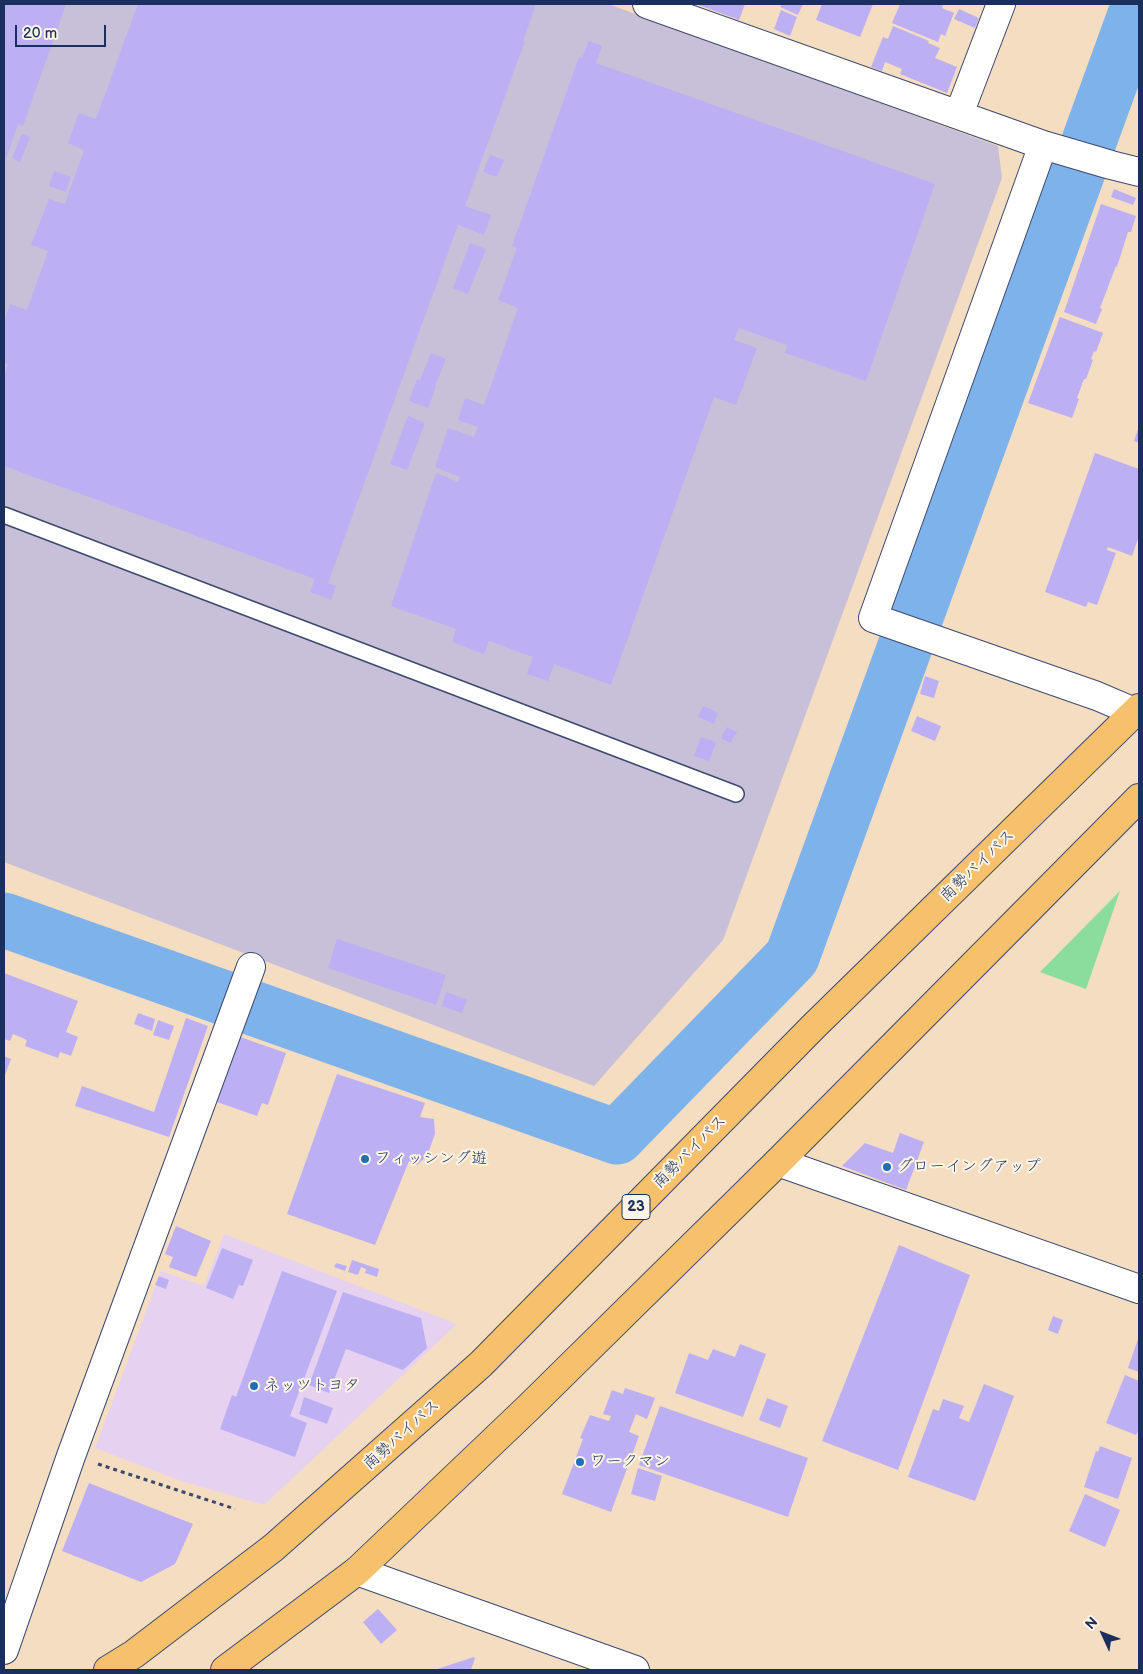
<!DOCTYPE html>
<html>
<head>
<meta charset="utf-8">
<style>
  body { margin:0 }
  #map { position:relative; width:1143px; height:1674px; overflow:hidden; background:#f5ddc1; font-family:"Balsamiq Sans",sans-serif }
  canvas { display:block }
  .frame { position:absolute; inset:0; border:5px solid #1b2f5e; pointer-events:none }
  .north { position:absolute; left:1078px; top:1609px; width:50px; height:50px; -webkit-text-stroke:4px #fcf5e5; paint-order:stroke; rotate:313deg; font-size:14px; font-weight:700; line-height:20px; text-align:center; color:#1b2f5e }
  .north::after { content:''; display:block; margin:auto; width:18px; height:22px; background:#1b2f5e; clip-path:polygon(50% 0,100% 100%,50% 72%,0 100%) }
  .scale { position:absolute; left:15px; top:25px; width:91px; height:22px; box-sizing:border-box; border:2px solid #1b2f5e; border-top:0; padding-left:6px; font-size:15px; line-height:18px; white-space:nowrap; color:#1b2f5e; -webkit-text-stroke:4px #fcf5e5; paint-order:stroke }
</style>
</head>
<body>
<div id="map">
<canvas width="1143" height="1674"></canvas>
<div class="frame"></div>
<div class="north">N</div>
<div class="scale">20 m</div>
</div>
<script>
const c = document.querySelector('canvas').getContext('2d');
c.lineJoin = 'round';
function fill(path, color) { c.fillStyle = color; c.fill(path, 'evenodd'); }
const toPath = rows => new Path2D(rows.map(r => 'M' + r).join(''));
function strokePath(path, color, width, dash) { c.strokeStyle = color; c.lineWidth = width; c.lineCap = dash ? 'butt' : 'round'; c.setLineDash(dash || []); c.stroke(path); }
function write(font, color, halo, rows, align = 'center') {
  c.font = font + ' "Balsamiq Sans","Klee One",sans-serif'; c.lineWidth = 4; c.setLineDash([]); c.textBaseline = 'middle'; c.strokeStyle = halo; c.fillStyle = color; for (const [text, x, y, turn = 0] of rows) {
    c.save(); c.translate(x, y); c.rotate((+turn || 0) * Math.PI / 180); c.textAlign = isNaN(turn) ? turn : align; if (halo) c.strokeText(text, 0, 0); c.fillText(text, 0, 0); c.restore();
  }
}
const built = toPath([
  [224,1234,457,1324,264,1505,181,1481,95,1448,161,1271,204,1286]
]);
const industrial = toPath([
  [4,4,608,4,998,146,1002,178,723,940,594,1086,4,862]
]);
const green = toPath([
  [1120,891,1086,989,1040,972]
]);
const river = toPath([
  [4,920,617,1137,792,957,1139,4]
]);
const building = toPath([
  [4,4,66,4,23,126,18,124,4,164],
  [138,4,536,4,523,41,525,41,465,206,491,215,484,235,458,225,328,583,336,586,331,600,310,592,315,579,4,466,4,376,8,364,4,362,4,322,10,304,27,310,48,251,31,245,49,199,65,204,84,150,68,143,79,113,96,119],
  [696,4,745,4,739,20],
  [782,4,803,4,798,15,780,7],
  [822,4,873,4,860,37,816,20],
  [900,4,943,5,942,8,954,13,945,36,941,34,938,42,892,23],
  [959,9,979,18,975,28,954,19],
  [781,10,797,17,790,36,774,29],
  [893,26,929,41,928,43,940,48,935,58,957,67,947,93,900,74,902,69,885,62,882,71,871,67,883,37,888,39],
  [589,41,602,46,596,63,935,184,866,381,785,353,787,345,739,328,734,340,757,348,736,405,714,397,611,685,554,664,548,681,527,674,533,657,489,641,484,654,452,642,456,629,391,606,436,473,458,482,460,477,435,467,448,428,474,437,478,427,458,420,465,398,484,405,518,308,498,300,517,248,512,246,579,57,582,58],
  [22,134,30,137,20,162,12,158],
  [490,155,504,160,497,177,483,172],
  [54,171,71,177,66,192,49,186],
  [1114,189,1136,198,1133,205,1111,197],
  [1101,204,1136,216,1131,232,1128,232,1117,267,1116,266,1100,308,1102,309,1096,324,1064,312],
  [470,243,486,249,468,294,453,288],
  [1060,317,1103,333,1096,352,1094,351,1091,359,1093,360,1086,379,1084,379,1077,398,1079,399,1072,418,1028,403],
  [431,353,446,359,435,386,436,387,428,408,409,401,417,379,420,380],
  [408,416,425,423,407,470,390,464],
  [1139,426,1139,443,1134,441],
  [1095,453,1139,469,1139,536,1132,556,1108,547,1107,550,1116,553,1097,605,1088,602,1086,607,1045,592],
  [925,676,939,681,934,698,920,694],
  [703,706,718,713,714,724,698,717],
  [917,716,941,726,935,741,911,731],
  [727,727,737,732,730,743,721,738],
  [701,737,716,742,709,761,694,756],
  [337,939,446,975,436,1005,328,968],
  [4,973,78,1001,66,1032,78,1037,71,1056,60,1052,58,1058,25,1046,27,1040,13,1034,10,1041,4,1039],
  [446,992,467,1000,462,1013,442,1006],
  [138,1013,155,1019,152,1031,134,1024],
  [186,1018,208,1026,169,1137,75,1106,82,1086,154,1112],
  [158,1020,174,1026,169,1040,153,1035],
  [240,1037,286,1053,268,1105,262,1103,257,1116,217,1102],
  [4,1056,11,1059,4,1078],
  [337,1074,425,1103,420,1117,434,1119,435,1134,427,1156,417,1165,409,1161,375,1245,287,1214],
  [900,1133,924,1142,906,1190,842,1166,865,1143,893,1153],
  [176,1226,211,1241,196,1277,169,1267,173,1257,165,1254],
  [899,1245,970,1275,898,1470,822,1441],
  [222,1248,253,1260,243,1286,239,1285,233,1299,206,1288],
  [352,1260,379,1269,377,1277,365,1273,366,1269,361,1267,358,1275,348,1272],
  [336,1263,347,1266,345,1271,334,1267],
  [282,1271,337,1291,290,1416,307,1423,295,1457,220,1429,232,1395,236,1397],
  [159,1276,169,1280,166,1289,155,1285],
  [343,1292,421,1318,427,1348,403,1370,346,1349,329,1393,309,1385],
  [1053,1316,1063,1320,1058,1334,1048,1330],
  [1139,1336,1139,1372,1128,1368],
  [740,1344,766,1354,743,1417,675,1393,689,1353,708,1360,713,1349,735,1357],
  [1125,1375,1139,1381,1139,1432,1138,1431,1136,1435,1106,1423],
  [984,1384,1014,1396,975,1501,908,1477,933,1409,939,1411,943,1399,964,1406,959,1418,969,1422],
  [625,1388,655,1398,647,1419,636,1414,629,1432,639,1436,611,1512,562,1494,583,1439,580,1438,590,1415,609,1421,611,1416,603,1414,612,1390,623,1394],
  [304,1397,333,1408,327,1424,299,1414],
  [767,1398,788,1406,780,1428,759,1420],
  [660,1406,808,1458,788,1517,639,1465],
  [1100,1446,1132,1458,1118,1499,1084,1487,1096,1451,1098,1452],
  [638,1468,662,1476,655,1501,631,1494],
  [89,1483,193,1524,175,1564,141,1582,62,1551],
  [1085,1494,1120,1510,1105,1547,1069,1531],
  [378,1609,397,1630,381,1644,363,1622],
  [474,1657,475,1658,471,1670,434,1670]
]);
const path = toPath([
  [98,1464,235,1509]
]);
const service = toPath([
  [4,515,736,794]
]);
const minor = toPath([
  [647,4,1043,145,1111,165,1139,172],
  [959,114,1001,4],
  [1043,145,873,618,1097,696,1139,714],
  [778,1162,1139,1289],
  [357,1571,635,1670],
  [4,1650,71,1456,251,967]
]);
const trunk = toPath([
  [108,1670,134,1654,273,1548,481,1364,814,1026,1139,708],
  [225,1670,357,1571,527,1409,778,1162,1139,798]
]);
const markers = [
  [365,1159,5,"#1f6fb2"],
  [887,1167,5,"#1f6fb2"],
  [254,1386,5,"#1f6fb2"],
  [580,1462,5,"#1f6fb2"]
];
const shields = [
  [636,1207,28]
];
const shieldNames = [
  ["23",636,1207]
];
const streetNames = [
  ["南勢バイパス",978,866,-44],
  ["南勢バイパス",690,1152,-45],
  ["南勢バイパス",402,1435,-42]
];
const poiNames = [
  ["フィッシング遊",375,1159],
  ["グローイングアップ",897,1167],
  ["ネッツトヨタ",264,1386],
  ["ワークマン",590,1462]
];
fill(built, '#e6d2f0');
fill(industrial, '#c8bfd8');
fill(green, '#8bdd9d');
strokePath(river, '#7db2eb', 55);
fill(building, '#bdaff4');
strokePath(service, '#3c496d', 18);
strokePath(minor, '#3c496d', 30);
strokePath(trunk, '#3c496d', 30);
strokePath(path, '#3c496d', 3, [4, 4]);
strokePath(service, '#fff', 15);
strokePath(minor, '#fff', 28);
strokePath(trunk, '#f7c06c', 28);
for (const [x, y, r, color] of markers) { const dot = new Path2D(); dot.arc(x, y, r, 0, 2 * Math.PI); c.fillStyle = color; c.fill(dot); strokePath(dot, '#fcf5e5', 2); }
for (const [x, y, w] of shields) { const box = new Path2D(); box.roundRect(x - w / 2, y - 12.5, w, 25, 4); c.fillStyle = '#fcf5e5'; c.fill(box); strokePath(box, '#1b2f5e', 1); }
write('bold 15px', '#1b2f5e', null, shieldNames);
write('16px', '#1b2f5e', '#fcf5e5', streetNames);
write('16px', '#1b2f5e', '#fcf5e5', poiNames, 'left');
</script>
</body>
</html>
